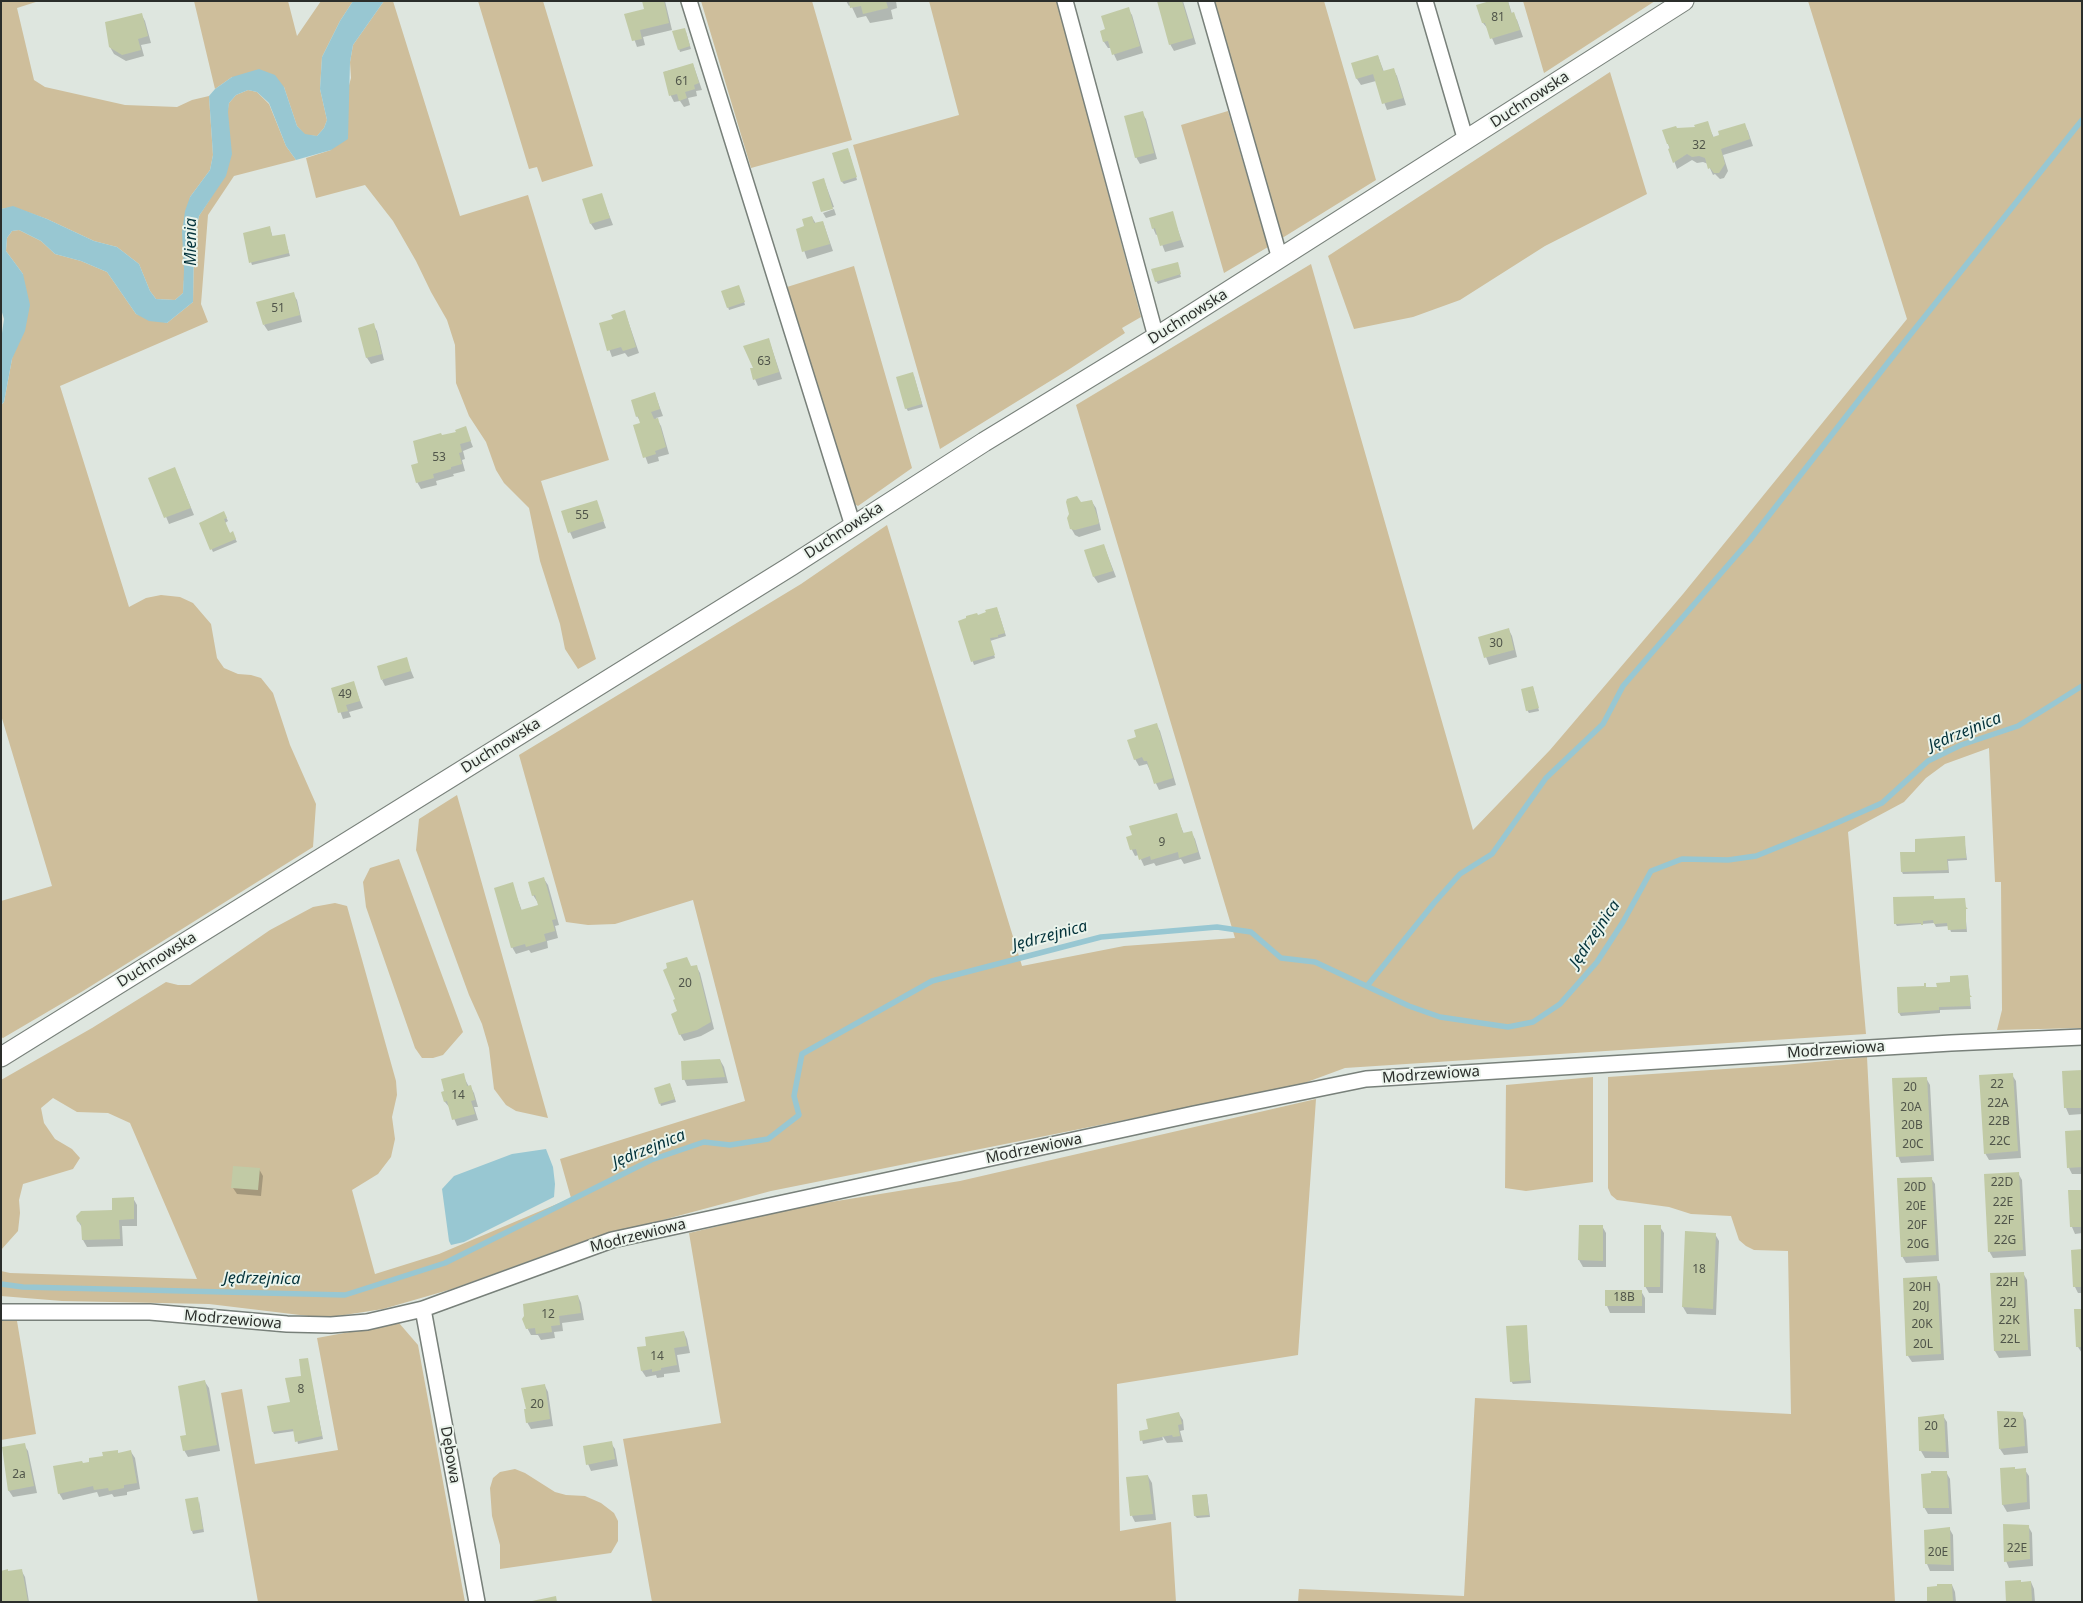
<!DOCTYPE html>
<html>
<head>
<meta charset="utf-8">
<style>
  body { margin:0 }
  #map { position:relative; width:2083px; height:1603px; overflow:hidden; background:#dee6df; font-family:"Noto Sans",sans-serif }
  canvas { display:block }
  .frame { position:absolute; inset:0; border:2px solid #2b2e2b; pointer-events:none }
</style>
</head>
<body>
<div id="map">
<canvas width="2083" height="1603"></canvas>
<div class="frame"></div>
</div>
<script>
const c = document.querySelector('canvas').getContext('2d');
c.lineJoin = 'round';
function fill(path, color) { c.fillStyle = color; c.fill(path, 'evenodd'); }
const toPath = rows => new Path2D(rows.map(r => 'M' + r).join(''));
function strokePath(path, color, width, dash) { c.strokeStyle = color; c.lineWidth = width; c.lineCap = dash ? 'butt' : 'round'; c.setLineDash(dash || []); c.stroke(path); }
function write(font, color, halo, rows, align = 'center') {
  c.font = font + ' "Noto Sans",sans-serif'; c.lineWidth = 4; c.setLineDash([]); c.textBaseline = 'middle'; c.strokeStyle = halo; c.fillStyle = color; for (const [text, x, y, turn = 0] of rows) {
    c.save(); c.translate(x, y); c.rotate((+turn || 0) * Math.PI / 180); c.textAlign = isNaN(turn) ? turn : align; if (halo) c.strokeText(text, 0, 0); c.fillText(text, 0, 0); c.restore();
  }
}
const green = toPath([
  [1,1,39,1,17,8,34,80,45,87,125,105,177,107,192,100,209,96,213,155,210,170,190,197,183,293,175,300,156,299,150,291,139,264,117,247,94,241,47,219,13,207,1,209],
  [194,1,288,1,297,36,321,1,353,1,340,21,322,57,320,89,327,120,324,128,317,136,305,135,297,126,284,87,232,77,215,89],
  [384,1,393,1,460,216,528,195,609,460,541,481,596,659,578,669,565,649,560,624,540,561,529,508,504,483,496,470,486,442,469,416,456,383,455,345,447,320,431,292,416,261,393,221,365,185,316,198,306,158,331,150,351,78,350,62,353,45],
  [478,1,543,1,593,166,542,182,537,167,529,169],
  [701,1,812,1,852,140,751,168],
  [929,1,1057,1,1141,317,1122,328,1125,333,1068,370,940,449,853,145,959,115],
  [1210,1,1324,1,1376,180,1279,240],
  [1523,1,1655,1,1544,73],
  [1808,1,2082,1,2082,1028,1997,1030,2002,1010,2001,882,1995,882,1989,748,1945,764,1926,778,1904,802,1848,832,1866,1034,1345,1068,1299,1085,771,1191,584,1241,452,1289,383,1309,325,1318,209,1304,62,1301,1,1296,1,1271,10,1273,197,1279,130,1123,108,1113,77,1112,53,1098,41,1108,44,1123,55,1139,72,1149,80,1158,73,1169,23,1184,19,1200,20,1213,18,1231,1,1250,1,1080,92,1028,166,982,178,985,190,985,270,930,313,907,335,903,347,906,396,1081,397,1095,392,1117,395,1139,391,1157,378,1174,352,1190,375,1274,439,1254,571,1198,560,1159,745,1101,693,900,615,924,588,925,566,922,519,755,801,584,887,525,1022,966,1124,946,1235,938,1076,405,1311,264,1473,830,1550,750,1683,594,1907,319],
  [1610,72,1647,194,1545,246,1460,300,1413,317,1354,329,1328,256],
  [248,90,257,92,269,104,286,146,296,160,234,176,208,215,201,304,208,322,60,386,129,607,146,598,161,595,180,597,193,603,211,624,217,658,224,668,238,674,251,675,261,678,273,693,290,745,316,804,313,847,83,991,3,1038,1,1037,1,901,52,886,1,715,1,405,4,402,12,359,23,274,6,251,7,238,12,231,19,230,41,241,55,254,81,261,107,272,136,314,167,323,193,302,194,243,199,216,210,199,229,103,236,95],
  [1228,111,1268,247,1224,273,1181,125],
  [854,266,912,468,858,506,851,502,787,287],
  [457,795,548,1118,516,1111,506,1105,494,1089,489,1048,482,1024,469,995,416,850,419,819],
  [399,859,463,1032,443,1055,433,1058,422,1058,415,1048,366,907,363,882,370,868],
  [1867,1057,1895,1602,1298,1602,1299,1589,1464,1596,1475,1398,1791,1414,1788,1251,1754,1250,1746,1246,1739,1240,1731,1216,1691,1214,1669,1207,1617,1200,1611,1195,1608,1188,1608,1077,1784,1065],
  [1593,1077,1593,1182,1526,1191,1505,1188,1506,1085],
  [1316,1099,1298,1355,1117,1384,1120,1531,1171,1522,1176,1602,652,1602,623,1439,721,1423,689,1233,800,1207,960,1181],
  [1,1321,17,1321,36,1434,1,1440],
  [399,1323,418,1345,465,1602,258,1602,221,1393,242,1389,255,1464,338,1450,317,1338],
  [515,1469,525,1473,555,1492,566,1495,585,1496,601,1503,614,1513,618,1521,618,1541,611,1553,500,1569,500,1545,492,1516,490,1488,493,1478,500,1472]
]);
const water = toPath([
  [353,1,384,1,353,45,350,62,348,139,331,150,296,160,286,146,269,103,257,92,248,90,236,95,229,103,228,112,232,154,226,176,199,216,194,243,193,302,167,323,149,321,136,314,107,272,81,261,55,254,41,241,19,230,12,231,7,238,6,251,23,274,30,305,25,331,12,359,4,402,1,405,1,340,4,319,1,309,1,209,13,206,47,219,94,241,117,247,139,264,150,291,156,299,175,300,183,293,184,270,182,232,185,211,190,197,210,170,213,155,209,96,215,89,232,77,259,69,275,75,284,87,297,126,305,134,317,136,324,128,327,120,320,89,322,57,340,21],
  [546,1149,553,1167,555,1184,554,1197,464,1242,451,1245,449,1241,442,1189,454,1176,512,1154]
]);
const shadow = toPath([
  [643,1,665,1,672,30,643,37,645,45,637,47,626,15,645,10],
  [846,1,896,1,897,8,891,10,893,19,870,23,866,16,857,18,851,5,849,6],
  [1161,1,1183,1,1196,44,1174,51,1170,44],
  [1508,1,1512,14,1517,20,1523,37,1495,45,1488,29,1483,23],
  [1128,9,1132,15,1143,53,1117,61,1111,48,1108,48,1104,42,1101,31,1106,30],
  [141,14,145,21,151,43,141,45,144,56,126,61,114,54,110,47],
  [686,32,691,49,680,52,679,49],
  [1378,56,1384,72,1393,69,1397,76,1406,105,1387,110,1376,81,1361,85,1357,79,1353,64],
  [693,64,702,90,696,91,697,96,688,98,690,105,684,107,680,101,674,102,671,96,664,72],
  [1142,113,1146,119,1157,159,1140,164,1136,157],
  [1707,123,1714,138,1744,124,1748,131,1753,146,1723,155,1728,171,1724,178,1720,179,1715,174,1713,175,1708,164,1703,162,1697,163,1692,160,1677,169,1668,144,1677,129,1696,128],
  [849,152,857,180,844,184,842,182],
  [824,180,834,207,822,211],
  [601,194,613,225,595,230,591,224],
  [834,209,836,215,826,218,823,213],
  [1172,213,1184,247,1165,252,1158,234,1156,235,1153,228],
  [812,217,816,224,823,222,833,251,807,259,797,230,805,227],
  [270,228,273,238,284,235,290,256,252,265,251,262],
  [1177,264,1181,277,1158,284,1156,281],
  [740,289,745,305,729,310,728,307],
  [293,294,297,300,302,322,268,331,264,325],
  [625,312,639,353,628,357,625,353,612,357,600,324,614,319],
  [373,325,377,331,384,360,371,364,367,358],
  [769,340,782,379,758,386,755,379,754,369],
  [914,376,923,407,908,411,906,408],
  [655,394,663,416,656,418,661,426,669,454,658,457,659,461,648,464,634,426,642,424,637,416],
  [465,427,473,447,463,451,465,459,462,460,465,471,453,474,454,476,436,481,437,485,421,489,417,482,420,464,442,437,457,433],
  [175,469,194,515,169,524,150,478],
  [596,501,606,528,573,539,570,532],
  [1092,502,1096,508,1101,530,1079,537,1075,535,1071,528,1080,503],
  [224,513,228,521,225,523,230,534,234,536,237,542,213,552,200,523],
  [1104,546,1116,577,1098,583,1094,577],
  [998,611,1006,636,990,641,995,658,974,665,959,622],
  [1509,630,1512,636,1517,657,1489,665,1479,638],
  [406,659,414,678,385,686,382,680],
  [353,683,363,708,349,712,351,717,343,719,332,689],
  [1533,687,1539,711,1529,713,1527,710],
  [1156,724,1160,731,1176,785,1159,790,1147,764,1139,766,1135,759,1138,738],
  [1176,815,1184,834,1191,832,1195,839,1201,859,1184,864,1181,859,1156,866,1154,863,1144,866,1139,855,1135,856,1132,850,1128,838],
  [1964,837,1967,860,1948,861,1949,873,1903,874,1902,872,1916,853],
  [544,879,548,885,559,925,555,926,558,938,547,941,548,948,531,953,529,950,516,954,512,947,512,884,522,911,540,906,533,895],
  [1933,898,1935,901,1964,899,1967,932,1951,932,1949,926,1936,927,1934,923,1897,926,1895,923],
  [696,966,700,973,714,1029,701,1036,684,1041,680,1034,677,999,691,967],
  [1968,976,1971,1009,1940,1010,1940,1013,1901,1016,1899,1013,1938,988],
  [720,1060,724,1067,728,1083,687,1086,684,1079],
  [2082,1071,2082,1114,2069,1115,2066,1108,2064,1072],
  [463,1075,469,1087,470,1086,474,1093,478,1107,474,1107,478,1120,457,1126,450,1108,445,1102,445,1092],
  [2012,1075,2016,1081,2021,1158,1989,1160,1985,1153],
  [1926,1078,1930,1085,1934,1161,1901,1163,1898,1156],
  [671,1087,676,1102,661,1106,660,1103],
  [2082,1131,2082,1174,2072,1174,2069,1168],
  [259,1169,263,1176,261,1196,237,1194,233,1188],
  [2018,1173,2022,1180,2026,1256,1993,1258,1989,1251],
  [1931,1178,1935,1184,1939,1261,1906,1263,1902,1256],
  [2070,1191,2082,1191,2082,1233,2075,1234,2072,1227],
  [133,1198,137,1205,137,1226,122,1226,123,1246,87,1247,83,1240,83,1229,78,1221,113,1211],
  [1602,1226,1606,1233,1606,1267,1583,1267,1579,1260],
  [1660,1227,1664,1233,1663,1293,1649,1293,1645,1286],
  [1686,1233,1715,1234,1719,1241,1716,1315,1687,1314,1683,1307],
  [2082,1250,2082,1293,2078,1293,2075,1287],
  [2023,1273,2027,1280,2031,1356,1999,1358,1995,1351,1991,1275],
  [1936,1277,1940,1284,1944,1360,1912,1362,1908,1356],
  [1607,1291,1641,1291,1645,1298,1645,1313,1610,1313,1607,1306],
  [578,1296,581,1303,584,1320,562,1323,563,1331,554,1332,555,1338,541,1340,538,1335,531,1335,524,1322],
  [2082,1310,2082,1353,2078,1347],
  [1526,1326,1531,1383,1513,1384,1511,1381],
  [684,1332,687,1339,690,1353,677,1355,680,1372,664,1374,664,1377,657,1378,656,1375,646,1377,642,1371,647,1347],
  [307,1359,323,1439,298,1444,295,1431,274,1434,273,1432,291,1403,303,1377],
  [205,1382,209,1388,220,1451,188,1457,184,1450],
  [545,1386,548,1392,553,1426,531,1429,527,1422],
  [2022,1413,2026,1420,2028,1453,2004,1455,2000,1449],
  [1179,1414,1183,1420,1184,1430,1180,1431,1183,1442,1167,1443,1162,1435,1163,1440,1143,1444,1140,1432,1149,1430],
  [1943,1416,1947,1422,1949,1458,1925,1458,1921,1451,1919,1418],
  [611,1443,615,1449,618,1466,591,1471,588,1464],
  [24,1445,28,1451,37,1493,13,1497,9,1491,4,1448],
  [117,1451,119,1454,131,1452,135,1458,140,1489,127,1492,127,1495,114,1497,112,1494,99,1497,97,1492,63,1500,59,1493,83,1464,91,1463],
  [2001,1469,2025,1470,2029,1476,2030,1509,2007,1512,2003,1505],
  [1946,1472,1950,1479,1952,1514,1928,1514,1924,1507],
  [1148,1476,1152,1483,1156,1520,1135,1522,1132,1516],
  [1207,1495,1210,1517,1197,1518,1195,1516],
  [199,1501,204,1532,193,1534,192,1531],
  [2028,1526,2032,1533,2033,1566,2009,1568,2006,1561],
  [1949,1528,1953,1535,1954,1571,1930,1571,1927,1564],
  [21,1570,25,1577,29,1602,1,1602,8,1572],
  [2031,1582,2034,1589,2035,1602,2008,1602,2021,1583],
  [1952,1585,1955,1592,1956,1602,1928,1602]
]);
const stream = toPath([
  [1367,986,1434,903,1460,874,1492,854,1546,778,1603,724,1623,686,1749,541,1890,360,2082,120],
  [1,1284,23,1287,345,1295,445,1263,651,1160,704,1142,730,1145,768,1139,799,1115,794,1096,802,1054,932,981,1101,937,1217,927,1251,932,1281,958,1315,962,1409,1006,1440,1017,1508,1027,1533,1022,1560,1004,1597,962,1623,922,1651,871,1682,859,1728,860,1756,856,1823,829,1882,803,1928,761,1961,745,2018,726,2082,686]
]);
const building = toPath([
  [642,1,664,1,669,23,640,30,642,39,632,41,624,14,644,9],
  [849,1,886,1,888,8,863,14,861,6,850,8],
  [1157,1,1182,1,1193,38,1169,45],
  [1490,1,1508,1,1511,13,1514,12,1520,30,1490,39,1485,23,1482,23,1476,5],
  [1129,7,1140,46,1112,55,1108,41,1103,42,1100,31,1105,29,1101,16],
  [142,13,148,36,138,39,141,50,122,55,109,47,105,22],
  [685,28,690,46,678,50,672,31],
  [1378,55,1383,71,1394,68,1403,98,1382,104,1373,74,1356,79,1351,63],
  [693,63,699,83,694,85,695,89,685,92,687,98,679,101,677,94,669,96,663,72],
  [1143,111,1154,153,1135,158,1124,116],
  [1708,121,1713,137,1719,135,1718,131,1745,123,1750,139,1721,149,1725,164,1719,173,1714,173,1710,168,1708,169,1705,158,1699,156,1692,157,1687,154,1673,163,1668,149,1670,148,1668,144,1667,144,1662,130,1676,126,1677,128,1695,127,1694,125],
  [848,148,857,177,841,182,832,153],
  [824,178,833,209,821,212,812,182],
  [602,193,610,218,590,224,582,199],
  [1173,211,1181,240,1160,246,1155,228,1152,229,1149,218],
  [812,216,814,223,823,221,830,244,802,252,796,229,804,226,802,219],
  [270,226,272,236,285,234,289,253,249,263,243,233],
  [1178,262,1181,274,1155,282,1151,269],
  [739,285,745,302,727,308,721,291],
  [294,292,300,315,263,325,256,302],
  [625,310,636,347,623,351,621,347,607,351,599,323,613,319,611,315],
  [374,323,382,354,366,358,358,328],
  [769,338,779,372,753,380,750,368,753,368,743,346],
  [913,372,922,404,905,409,896,377],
  [655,392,660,409,651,412,654,419,658,418,666,447,655,451,656,454,643,458,633,425,640,423,638,416,636,417,631,400],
  [466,426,471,441,460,444,462,452,459,453,462,464,451,467,451,469,433,474,434,478,416,483,411,465,418,463,413,441,441,433,442,435,456,432,455,430],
  [175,467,191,508,164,518,148,478],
  [1077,496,1081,502,1092,500,1099,522,1098,524,1075,530,1070,529,1067,518,1069,514,1066,502,1067,499],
  [597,500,604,521,568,533,561,511],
  [224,511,227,518,224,519,230,533,233,531,236,539,210,550,199,523],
  [1104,544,1113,571,1093,577,1084,550],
  [997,607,1005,633,998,635,998,637,990,638,995,655,971,662,958,621,966,618,966,616,977,613,978,615,986,612,985,610],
  [1509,628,1514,650,1484,658,1478,637],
  [407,657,411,671,381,680,377,666],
  [354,681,360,701,346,705,348,711,338,713,331,688],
  [1533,686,1539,708,1526,711,1521,689],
  [1157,723,1173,778,1154,784,1147,761,1144,761,1142,757,1134,760,1127,740,1136,737,1134,730],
  [1177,813,1183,833,1192,831,1198,852,1179,858,1178,852,1151,860,1150,856,1139,860,1136,849,1130,850,1126,837,1132,835,1129,826],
  [1965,836,1966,858,1947,859,1948,870,1901,872,1900,852,1915,852,1915,839],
  [544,877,556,919,552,920,555,931,544,934,546,941,526,947,525,944,511,948,494,888,513,882,521,910,538,905,535,895,532,896,528,882],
  [1934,896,1934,899,1965,898,1966,907,1968,909,1966,909,1966,929,1948,930,1947,923,1934,924,1933,920,1923,921,1923,925,1921,925,1921,923,1894,924,1893,897],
  [687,957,691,966,697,965,711,1022,697,1030,679,1035,671,1014,677,1011,673,1000,675,999,663,970,667,968,666,963],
  [1968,975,1970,995,1972,997,1970,997,1970,1006,1939,1007,1939,1010,1898,1013,1897,987,1924,986,1924,983,1926,983,1926,987,1937,987,1936,983,1950,982,1950,976],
  [720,1059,725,1077,682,1080,681,1061],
  [2082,1070,2082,1108,2064,1108,2062,1071],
  [464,1073,467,1086,471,1085,475,1100,471,1101,475,1114,452,1120,447,1101,444,1102,441,1092,444,1091,441,1079],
  [2013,1073,2018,1151,1984,1154,1979,1075],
  [1927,1077,1931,1155,1896,1157,1892,1078],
  [670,1083,675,1099,659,1104,654,1088],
  [2082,1130,2082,1167,2067,1168,2065,1131],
  [233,1166,260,1168,258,1190,231,1188],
  [2019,1172,2023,1250,1988,1252,1984,1174],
  [1932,1177,1936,1255,1901,1257,1897,1178],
  [2068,1190,2082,1190,2082,1227,2070,1227],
  [134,1197,134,1219,119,1220,120,1239,82,1240,81,1224,77,1221,76,1216,81,1211,112,1210,112,1198],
  [1579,1225,1603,1225,1603,1261,1578,1260],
  [1644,1225,1661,1225,1660,1287,1644,1287],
  [1685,1231,1716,1233,1713,1309,1682,1307],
  [2082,1249,2082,1287,2073,1287,2071,1250],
  [2024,1272,2028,1350,1994,1351,1990,1273],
  [1937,1276,1941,1354,1906,1356,1903,1278],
  [1605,1290,1642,1290,1642,1306,1605,1306],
  [578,1295,581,1313,559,1316,560,1325,551,1326,552,1332,536,1334,535,1328,526,1329,522,1319,524,1316,523,1304],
  [2074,1309,2082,1309,2082,1347,2076,1347],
  [1527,1325,1530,1380,1510,1382,1506,1326],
  [684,1331,687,1346,674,1348,677,1365,661,1368,661,1370,652,1372,652,1369,641,1371,637,1347,646,1346,645,1337],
  [308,1358,322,1436,295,1442,293,1429,272,1432,267,1406,290,1402,285,1378,301,1376,299,1359],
  [205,1380,217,1445,183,1451,180,1436,186,1435,178,1386],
  [545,1384,550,1419,526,1423,524,1409,526,1409,521,1388],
  [1997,1411,2023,1412,2025,1446,1999,1449],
  [1179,1412,1182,1424,1178,1425,1180,1436,1173,1437,1172,1435,1140,1441,1139,1431,1148,1429,1146,1419],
  [1944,1414,1946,1452,1919,1451,1918,1417],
  [612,1441,615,1459,586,1465,583,1446],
  [25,1443,34,1486,8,1491,2,1447],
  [118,1450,118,1453,131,1450,137,1483,124,1485,124,1488,109,1491,108,1488,94,1490,93,1486,58,1494,53,1466,82,1461,83,1463,89,1462,89,1458,103,1456,102,1452],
  [2015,1467,2015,1469,2026,1468,2027,1502,2002,1505,2000,1468],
  [1931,1471,1947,1471,1949,1508,1923,1508,1921,1474,1931,1473],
  [1148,1475,1153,1514,1130,1516,1126,1477],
  [1207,1494,1209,1515,1194,1516,1192,1495],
  [198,1497,203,1529,191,1531,185,1499],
  [2003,1524,2029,1525,2030,1559,2004,1562],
  [1950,1527,1951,1565,1925,1564,1924,1530],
  [8,1569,8,1571,22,1569,28,1602,1,1602,1,1571],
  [2021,1580,2021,1582,2031,1581,2032,1602,2006,1602,2005,1581],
  [1937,1584,1952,1584,1953,1602,1927,1602,1927,1587,1937,1586],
  [556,1596,557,1602,532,1602,532,1601]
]);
const minor = toPath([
  [689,1,853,526],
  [1065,1,1156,337],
  [1206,1,1280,259],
  [1425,1,1466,141],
  [423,1309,477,1602],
  [1,1312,150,1312,287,1324,331,1325,367,1322,423,1309,612,1240,1194,1114,1366,1079,1951,1043,2082,1037]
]);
const tertiary = toPath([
  [1,1057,791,566,984,442,1156,337,1684,1]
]);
const numberNames = [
  ["81",1498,18],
  ["61",682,82],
  ["32",1699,146],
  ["51",278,309],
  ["63",764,362],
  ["53",439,458],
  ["55",582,516],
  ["30",1496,644],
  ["49",345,695],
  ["9",1162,843],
  ["20",685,984],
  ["22",1997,1085],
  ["20",1910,1088],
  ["14",458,1096],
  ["22A",1998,1104],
  ["20A",1911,1108],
  ["22B",1999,1122],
  ["20B",1912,1126],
  ["22C",2000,1142],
  ["20C",1913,1145],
  ["22D",2002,1183],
  ["20D",1915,1188],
  ["22E",2003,1203],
  ["20E",1916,1207],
  ["22F",2004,1221],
  ["20F",1917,1226],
  ["22G",2005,1241],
  ["20G",1918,1245],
  ["18",1699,1270],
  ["22H",2007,1283],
  ["20H",1920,1288],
  ["18B",1624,1298],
  ["22J",2008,1303],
  ["20J",1921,1307],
  ["12",548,1315],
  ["22K",2009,1321],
  ["20K",1922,1325],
  ["22L",2010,1340],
  ["20L",1923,1345],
  ["14",657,1357],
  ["8",301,1390],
  ["20",537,1405],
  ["22",2010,1424],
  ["20",1931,1427],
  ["2a",19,1475],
  ["22E",2017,1549],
  ["20E",1938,1553]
];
const streetNames = [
  ["Duchnowska",1530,100,-33],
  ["Duchnowska",1188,317,-32],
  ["Duchnowska",844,531,-33],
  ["Duchnowska",501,746,-32],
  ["Duchnowska",157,960,-32],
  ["Modrzewiowa",1836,1050,-4],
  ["Modrzewiowa",1431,1075,-4],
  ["Modrzewiowa",1034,1149,-12],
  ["Modrzewiowa",638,1236,-14],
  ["Modrzewiowa",233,1320,5],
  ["Dębowa",450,1455,80]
];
const waterNames = [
  ["Mienia",191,242,-90],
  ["Jędrzejnica",1965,732,-22],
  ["Jędrzejnica",1595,934,-56],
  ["Jędrzejnica",1050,936,-15],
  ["Jędrzejnica",649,1149,-22],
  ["Jędrzejnica",262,1279,1]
];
fill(green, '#cebe9b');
fill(water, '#98c7d2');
fill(shadow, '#0003');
strokePath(stream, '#98c7d2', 5.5);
fill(building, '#c1caa5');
strokePath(minor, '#78807a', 18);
strokePath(tertiary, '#78807a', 21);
strokePath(minor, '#fff', 15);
strokePath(tertiary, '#fff', 19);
write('12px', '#50554a', null, numberNames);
write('15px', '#2b2e2b', '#ebf4ec', streetNames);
write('italic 16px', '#03323a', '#ebf4ec', waterNames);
</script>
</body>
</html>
